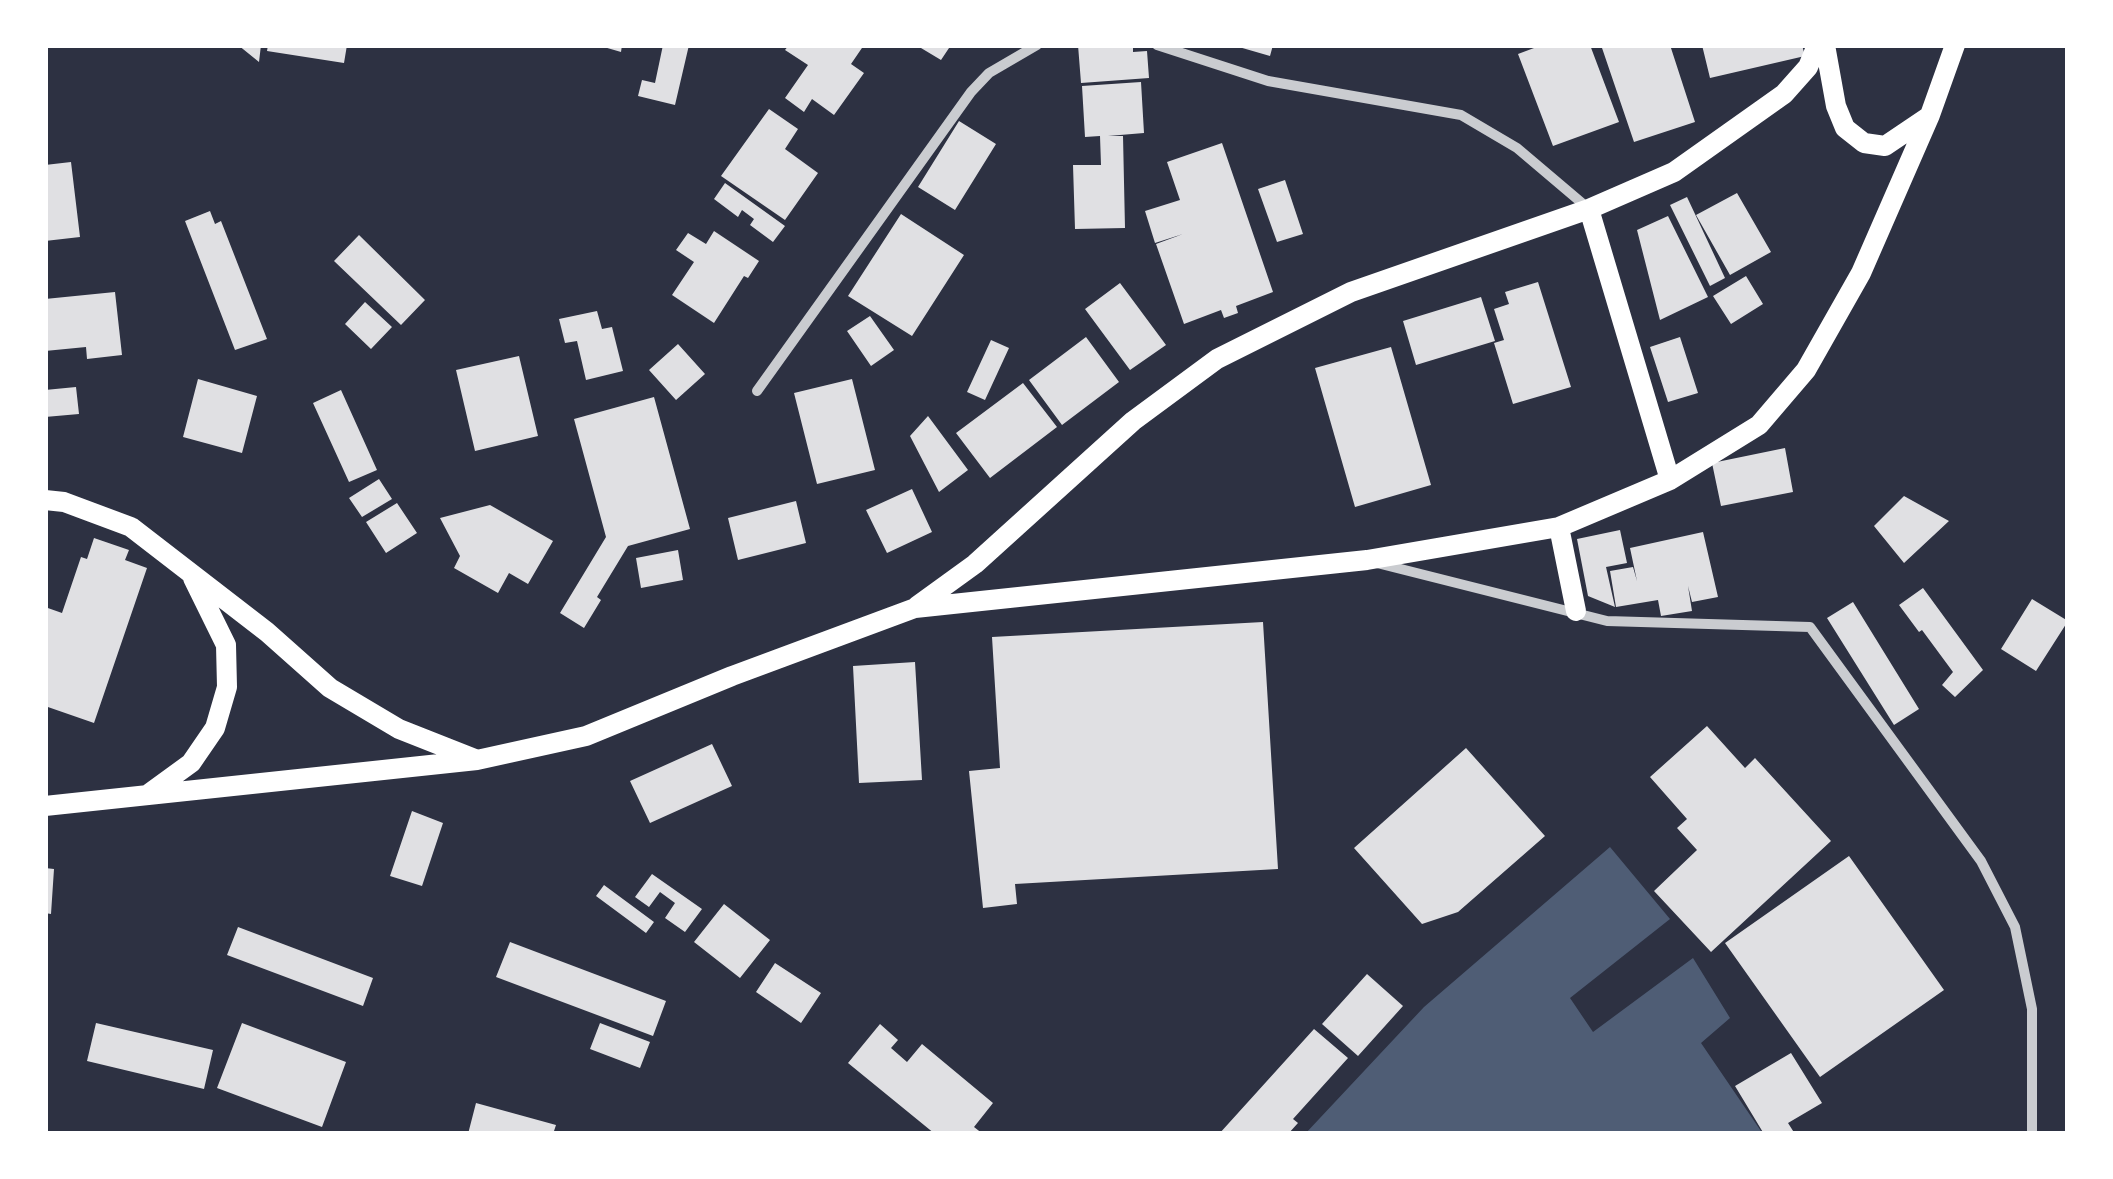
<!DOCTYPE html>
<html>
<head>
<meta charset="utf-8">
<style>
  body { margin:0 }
  #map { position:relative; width:2113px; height:1179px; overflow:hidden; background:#2d3142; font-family:Lato,sans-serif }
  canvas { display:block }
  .frame { position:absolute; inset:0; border:48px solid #fff; pointer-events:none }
</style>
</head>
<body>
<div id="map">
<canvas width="2113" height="1179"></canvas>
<div class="frame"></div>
</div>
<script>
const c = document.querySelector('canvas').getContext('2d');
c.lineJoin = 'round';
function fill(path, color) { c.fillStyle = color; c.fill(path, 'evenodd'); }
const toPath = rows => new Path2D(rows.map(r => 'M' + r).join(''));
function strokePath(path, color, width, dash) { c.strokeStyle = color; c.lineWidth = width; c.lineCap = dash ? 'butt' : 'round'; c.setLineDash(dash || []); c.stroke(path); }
const water = toPath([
  [1610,847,1670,919,1570,998,1593,1032,1693,958,1730,1018,1701,1043,1763,1134,1305,1134,1424,1007]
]);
const building = toPath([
  [238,45,261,45,259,62],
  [268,45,347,45,344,63,267,51],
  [597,45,622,45,621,52],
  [663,45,689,45,675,105,638,96,642,80,655,83],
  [789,45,864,45,851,64,864,73,834,115,812,99,804,112,785,98,808,65,785,50],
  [916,45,951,45,941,60],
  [1078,45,1133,45,1133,52,1147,51,1149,78,1081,83],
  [1232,45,1273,45,1270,56],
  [1542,45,1590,45,1619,122,1553,146,1518,54],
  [1601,45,1670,45,1695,122,1634,142],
  [1702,45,1802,45,1805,56,1710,78],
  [1141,82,1144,133,1108,136,1123,136,1125,228,1075,229,1073,165,1101,165,1100,136,1085,137,1082,86],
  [769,109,798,129,785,149,818,173,785,220,721,176],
  [959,121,996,144,955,210,918,187],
  [1222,143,1273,292,1236,306,1238,313,1224,318,1221,310,1184,324,1156,244,1183,234,1155,243,1145,211,1180,200,1167,162],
  [71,162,80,237,45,241,45,165],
  [1285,180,1303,234,1277,242,1258,189],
  [725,183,785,226,773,242,750,225,754,219,742,210,738,217,714,199],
  [1737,193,1771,252,1730,275,1696,215],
  [1687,197,1725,278,1710,286,1670,205],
  [210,211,215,224,221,221,267,339,235,350,185,221],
  [901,214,964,255,912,336,848,296],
  [1668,216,1708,297,1660,320,1637,230],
  [714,231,759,261,748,278,744,276,714,323,672,295,694,262,676,250,688,233,706,244],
  [359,235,425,300,401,325,334,261],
  [1746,276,1763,304,1731,324,1713,296],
  [1538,282,1571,387,1513,404,1494,343,1504,340,1494,309,1509,304,1505,292],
  [1120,283,1166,345,1130,370,1085,309],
  [115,292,122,355,87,359,86,347,45,351,45,299],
  [1481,297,1495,341,1416,365,1403,321],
  [365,302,392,327,371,349,345,324],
  [597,311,602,329,612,327,623,371,586,380,577,341,565,343,559,319],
  [870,316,894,350,871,366,847,331],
  [1086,337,1119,382,1062,425,1029,380],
  [1680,337,1698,393,1668,402,1650,347],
  [991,340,1009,348,985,400,967,392],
  [678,344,705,374,676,400,649,370],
  [1391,347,1431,485,1355,507,1315,368],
  [519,356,538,436,475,451,456,370],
  [198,379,257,396,242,453,183,437],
  [852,379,875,470,817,484,794,393],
  [1023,383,1057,427,990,478,956,433],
  [76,387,79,414,45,417,45,390],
  [341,390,377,470,349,482,313,403],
  [654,397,690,529,628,546,597,597,601,600,584,628,560,613,606,537,574,419],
  [928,416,968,470,939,492,910,436],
  [1785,448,1793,492,1721,506,1712,463],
  [379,479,392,499,362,517,349,498],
  [912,489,932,532,887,553,866,510],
  [1904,496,1949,521,1904,563,1874,526],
  [796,501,806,543,738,560,728,518],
  [397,503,417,533,386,553,366,522],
  [490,505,553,541,528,584,509,573,498,593,454,568,460,556,440,518],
  [1620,530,1627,563,1606,567,1615,607,1588,596,1577,539],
  [1703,532,1718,597,1692,602,1688,586,1692,611,1661,616,1658,600,1616,607,1610,571,1633,567,1637,581,1630,548],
  [94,538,129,550,125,560,147,568,94,723,45,706,45,607,62,613,81,557,87,559],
  [678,550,683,580,641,588,636,558],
  [1923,588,1983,670,1955,697,1942,685,1953,672,1922,630,1919,632,1899,605],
  [2032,599,2068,621,2036,671,2001,649],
  [1853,602,1919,709,1894,725,1827,618],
  [1263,622,1278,869,1015,884,1017,904,983,908,969,771,1000,768,992,637],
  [915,662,922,780,859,783,853,666],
  [1707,726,1745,768,1755,758,1831,841,1711,952,1654,891,1697,850,1677,828,1687,819,1650,777],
  [712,744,732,786,650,823,630,781],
  [1466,748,1545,836,1458,912,1422,924,1354,848],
  [412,811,443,823,422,886,390,876],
  [1849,856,1944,990,1820,1077,1725,943],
  [45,868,54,869,51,914,45,913],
  [652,874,702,909,685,932,665,918,675,903,660,892,649,907,635,897],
  [604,885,654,922,646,933,596,896],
  [724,904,770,940,740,978,694,942],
  [238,927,373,978,363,1006,227,955],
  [510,942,666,1001,653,1036,496,977],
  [775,963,821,993,801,1023,756,992],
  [1367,974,1403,1006,1358,1056,1322,1024],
  [96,1023,213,1050,204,1089,87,1061],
  [242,1023,346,1062,322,1127,217,1088],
  [600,1023,650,1042,640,1068,590,1049],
  [880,1024,898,1040,891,1048,907,1062,922,1044,993,1103,974,1127,983,1134,935,1134,848,1063],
  [1314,1029,1348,1058,1293,1119,1298,1123,1288,1134,1219,1134],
  [1791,1053,1822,1103,1788,1123,1795,1134,1764,1134,1735,1086],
  [476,1103,556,1125,553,1134,468,1134]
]);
const minor = toPath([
  [1157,45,1268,81,1461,115,1517,148,1589,209],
  [757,391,971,92,989,73,1037,45],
  [1377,563,1607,621,1810,627,1981,861,2015,927,2032,1009,2032,1134]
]);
const secondary = toPath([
  [1825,45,1836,106,1845,128,1864,143,1885,146,1928,117],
  [1589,209,1670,480],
  [45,500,64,502,131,527,267,632,330,688,399,729,475,759],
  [1559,527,1576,611],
  [917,606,975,564,1133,421,1217,359,1351,292,1589,209,1674,172,1784,94,1808,67,1817,45],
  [147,795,191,763,215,728,227,687,226,645,193,578],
  [45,806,477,760,586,736,732,676,915,608,1367,560,1559,527,1670,480,1759,425,1806,370,1861,273,1930,115,1955,45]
]);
fill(water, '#4f5d75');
fill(building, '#e0e0e3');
strokePath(minor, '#caccd0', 10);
strokePath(secondary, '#fff', 20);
</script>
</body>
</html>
